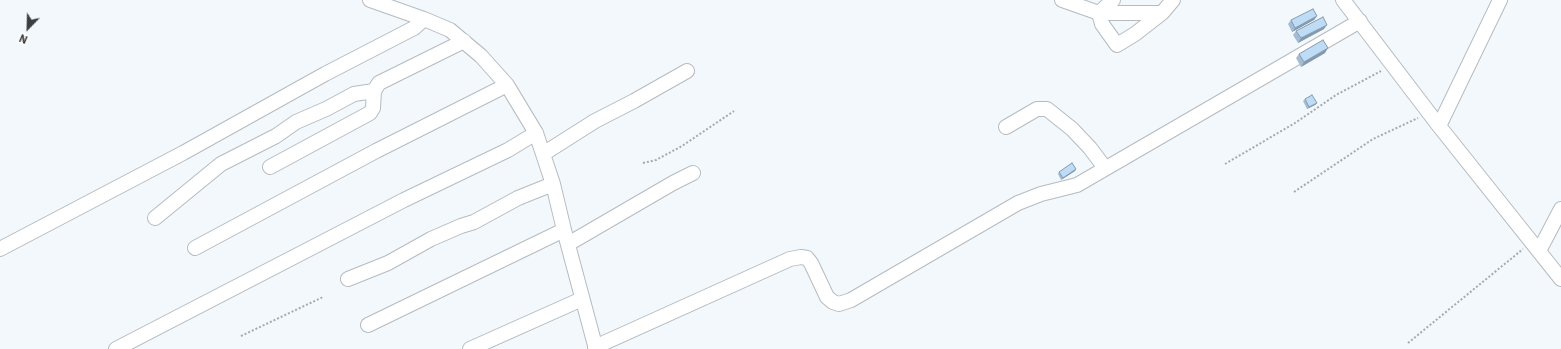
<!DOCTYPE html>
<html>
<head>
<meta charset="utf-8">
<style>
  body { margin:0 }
  #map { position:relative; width:1561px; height:349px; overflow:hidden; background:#f3f8fd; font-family:"IBM Plex Sans",sans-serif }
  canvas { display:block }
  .north { position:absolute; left:8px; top:8px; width:40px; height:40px; -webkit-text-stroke:3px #fff; paint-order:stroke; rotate:203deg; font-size:11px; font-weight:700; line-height:16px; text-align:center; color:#3b3d3f }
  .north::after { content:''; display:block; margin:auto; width:14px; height:18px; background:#3b3d3f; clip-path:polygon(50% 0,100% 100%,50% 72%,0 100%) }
</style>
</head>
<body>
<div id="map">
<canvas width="1561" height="349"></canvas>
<div class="north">N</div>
</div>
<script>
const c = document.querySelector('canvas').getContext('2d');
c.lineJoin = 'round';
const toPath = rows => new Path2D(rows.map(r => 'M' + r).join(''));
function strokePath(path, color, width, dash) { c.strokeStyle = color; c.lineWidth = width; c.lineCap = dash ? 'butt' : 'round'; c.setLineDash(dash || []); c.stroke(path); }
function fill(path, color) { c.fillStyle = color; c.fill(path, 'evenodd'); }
const path = toPath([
  [643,163,656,160,682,146,734,111],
  [1225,164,1295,123,1336,95,1381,71],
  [1294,192,1373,139,1418,118],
  [241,336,323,297],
  [1408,343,1523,249]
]);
const minor = toPath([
  [370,0,424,19,450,30,481,56,507,85,536,133,553,184,564,230,596,349],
  [1062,0,1099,13,1162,13,1173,0],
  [1113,0,1099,13,1102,24,1117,45,1135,34,1162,13],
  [1343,0,1439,126,1561,279],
  [1439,126,1500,0],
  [1006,127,1037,109,1047,109,1072,129,1090,148,1105,168],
  [543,154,595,121,634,101,687,71],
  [270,167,370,113,373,108,374,91,379,83,464,41],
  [155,218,221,164,276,136,296,122,326,109,354,94,374,91],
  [568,244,673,183,693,173],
  [195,248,376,151,507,85],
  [0,249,183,153,325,74,414,28,424,19],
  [1539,251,1561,209],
  [348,279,388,263,431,239,461,226,474,222,518,198,553,184],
  [368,325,564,230],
  [595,347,790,259,801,257,807,258,811,263,827,297,833,302,839,304,851,300,1018,203,1041,194,1077,185,1360,21],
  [116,349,404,200,508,150,536,133],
  [470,349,582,299]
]);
const wall = toPath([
  [1317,16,1314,20,1292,32,1288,24,1291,20],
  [1324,29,1298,43,1293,35,1296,31],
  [1325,53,1301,67,1296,58,1299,54],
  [1305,99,1317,103,1315,105,1307,109,1303,101],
  [1076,169,1075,171,1061,180,1058,174,1059,172]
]);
const shadedWall = toPath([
  [1317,16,1314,20,1292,32,1295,28],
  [1327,25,1324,29,1298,43,1301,38],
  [1328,48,1325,53,1301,67,1304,62],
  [1317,103,1315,105,1307,109,1309,107],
  [1076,169,1075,171,1061,180,1063,178]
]);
const building = toPath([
  [1313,9,1317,16,1295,28,1291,20,1313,9],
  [1323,17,1327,25,1301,38,1296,31,1323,17],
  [1323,40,1328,48,1304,62,1299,54,1323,40],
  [1312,95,1317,103,1309,107,1305,99,1312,95],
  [1072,163,1076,169,1063,178,1059,172,1072,163]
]);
strokePath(minor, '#b6bbbf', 16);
strokePath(path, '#a6aaae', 2, [2, 2]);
strokePath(minor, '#fff', 14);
fill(wall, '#a4bdd4');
fill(shadedWall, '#869aad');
fill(building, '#bfdcf7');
strokePath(building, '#869aad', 1);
</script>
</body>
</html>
